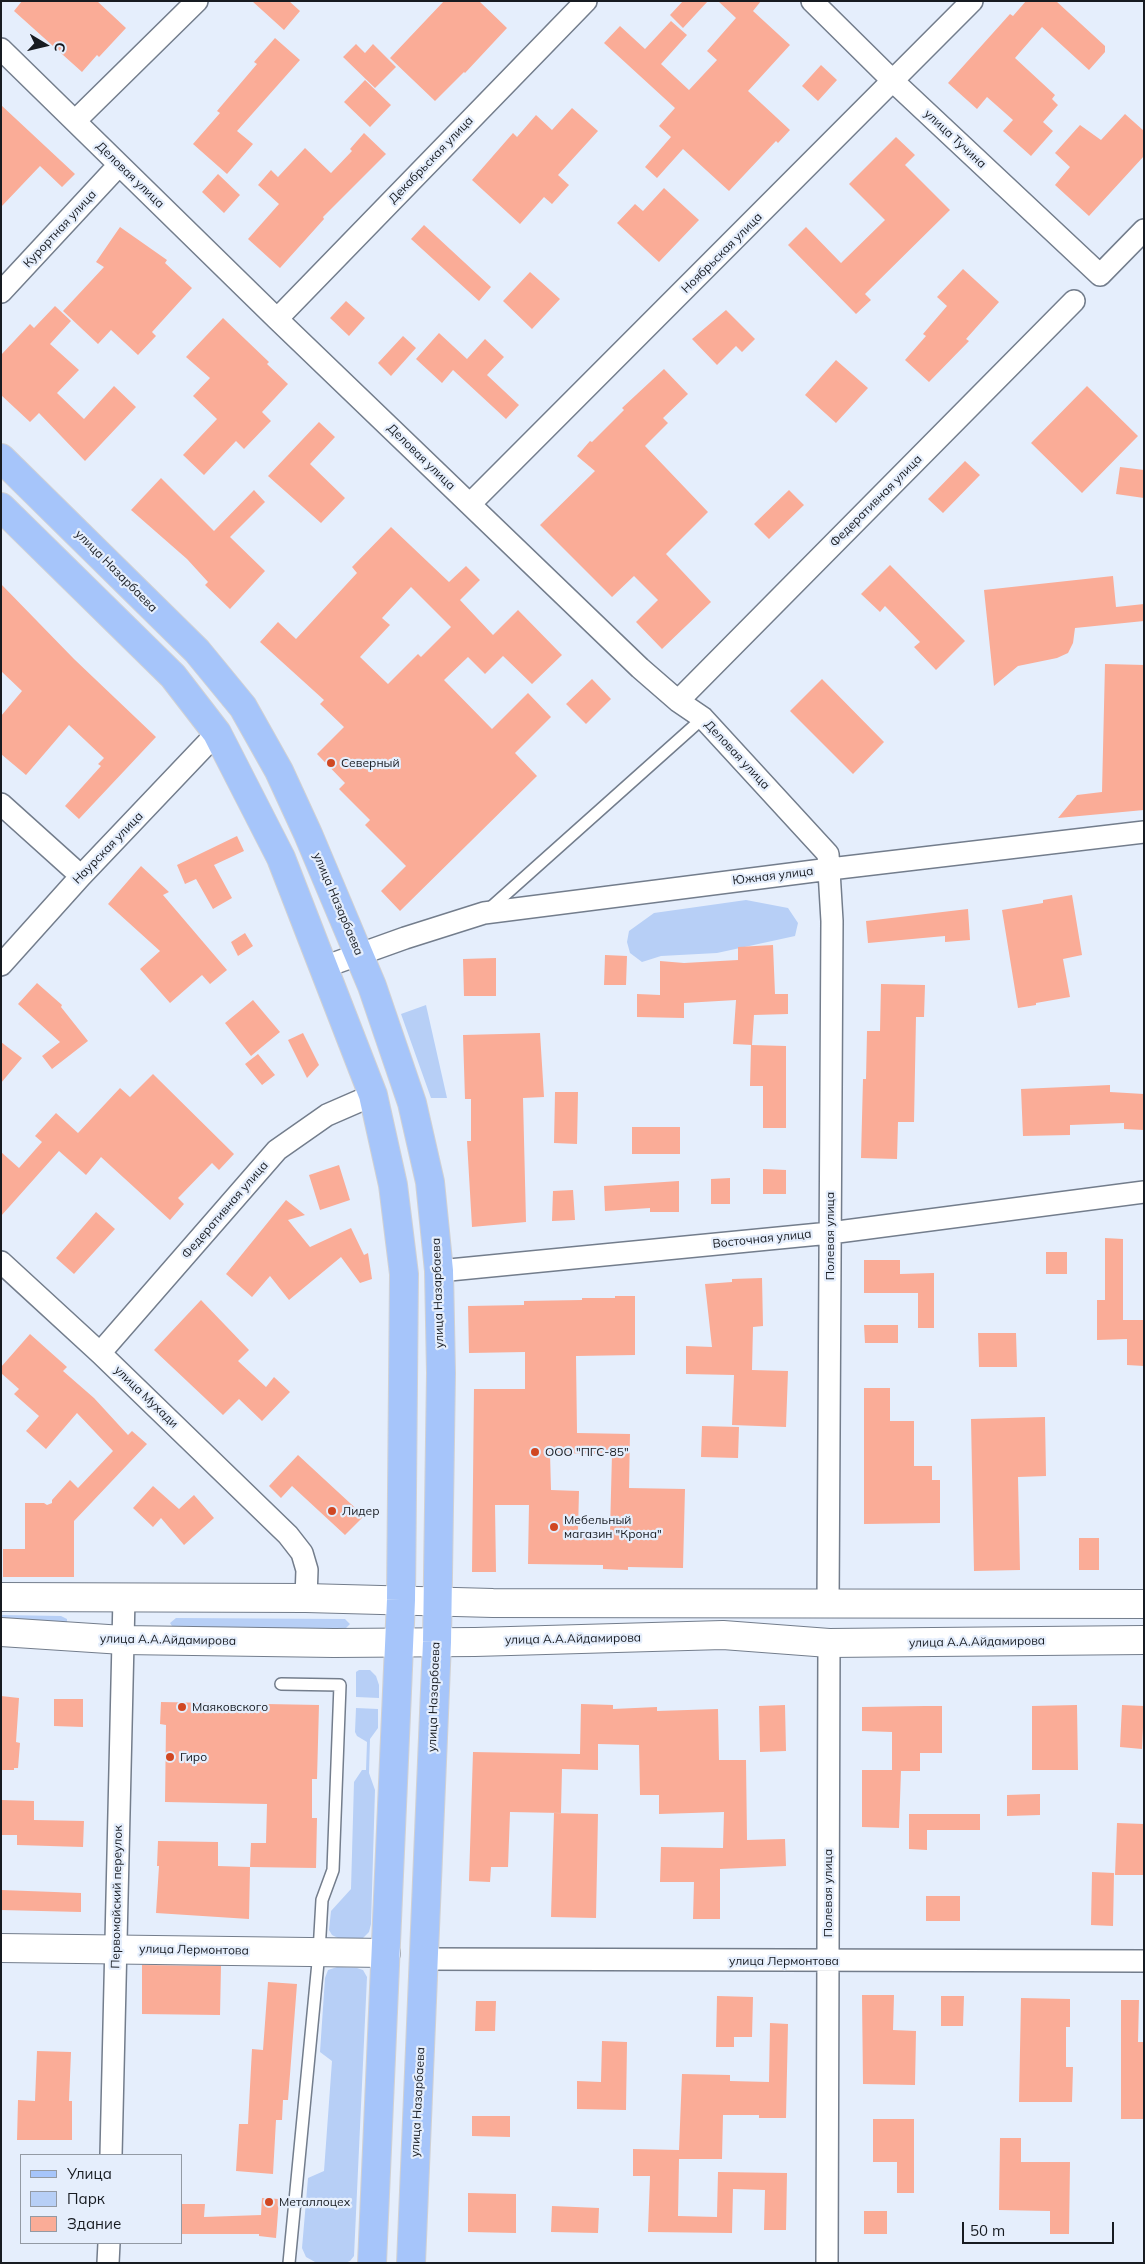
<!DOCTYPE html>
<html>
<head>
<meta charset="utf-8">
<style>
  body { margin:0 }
  #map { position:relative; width:1145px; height:2264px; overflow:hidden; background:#e5eefc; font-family:Mulish,sans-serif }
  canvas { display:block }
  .frame { position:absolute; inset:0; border:2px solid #171b21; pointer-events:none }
  .legend { position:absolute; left:20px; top:2154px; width:162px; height:90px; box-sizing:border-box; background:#e5eefc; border:1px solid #939aa4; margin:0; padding:6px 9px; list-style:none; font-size:15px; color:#171b21 }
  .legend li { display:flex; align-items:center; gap:10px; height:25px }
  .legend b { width:25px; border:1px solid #939aa4 }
  .north { position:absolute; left:20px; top:20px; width:50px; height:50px; -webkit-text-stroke:4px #e5eefc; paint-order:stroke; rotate:99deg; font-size:14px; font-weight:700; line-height:20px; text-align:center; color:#171b21 }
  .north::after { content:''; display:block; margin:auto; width:18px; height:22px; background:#171b21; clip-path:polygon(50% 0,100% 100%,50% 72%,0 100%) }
  .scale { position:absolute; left:962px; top:2222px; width:152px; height:22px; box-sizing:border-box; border:2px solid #171b21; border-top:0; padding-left:6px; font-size:15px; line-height:18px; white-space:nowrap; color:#171b21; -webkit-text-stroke:4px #e5eefc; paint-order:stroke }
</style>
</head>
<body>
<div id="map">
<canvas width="1145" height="2264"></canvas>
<div class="frame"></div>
<ul class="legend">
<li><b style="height:6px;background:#a6c5fa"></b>Улица</li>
<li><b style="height:14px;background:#b7cff6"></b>Парк</li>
<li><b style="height:14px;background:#faac97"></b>Здание</li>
</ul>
<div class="north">С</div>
<div class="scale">50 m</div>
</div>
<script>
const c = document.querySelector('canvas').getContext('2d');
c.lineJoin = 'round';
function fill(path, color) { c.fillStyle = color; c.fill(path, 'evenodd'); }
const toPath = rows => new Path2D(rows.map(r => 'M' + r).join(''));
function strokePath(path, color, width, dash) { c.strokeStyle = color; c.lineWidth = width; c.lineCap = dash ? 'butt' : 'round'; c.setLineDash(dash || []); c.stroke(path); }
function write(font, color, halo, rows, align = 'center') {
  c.font = font + ' Mulish,sans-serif'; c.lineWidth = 4.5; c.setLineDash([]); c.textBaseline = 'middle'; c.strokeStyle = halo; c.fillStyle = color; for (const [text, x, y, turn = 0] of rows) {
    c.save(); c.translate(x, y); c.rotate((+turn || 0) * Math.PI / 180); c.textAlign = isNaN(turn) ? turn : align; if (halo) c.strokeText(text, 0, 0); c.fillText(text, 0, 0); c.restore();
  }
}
const green = toPath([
  [746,900,788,908,798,923,795,936,717,953,661,956,642,962,630,953,627,942,629,931,654,913],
  [426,1005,447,1098,431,1098,401,1014],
  [1,1615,61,1616,67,1619,67,1622,61,1625,1,1623],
  [176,1618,345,1619,350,1624,345,1629,176,1628,172,1626,170,1623],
  [359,1670,370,1670,376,1676,379,1685,379,1698,356,1697,356,1672],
  [356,1708,378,1709,378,1728,370,1739,369,1773,375,1790,371,1924,369,1932,363,1938,338,1938,332,1935,329,1930,331,1911,351,1889,354,1782,362,1770,366,1770,367,1742,357,1736,355,1732],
  [337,1967,357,1968,363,1970,367,1977,354,2256,350,2261,345,2263,327,2263,315,2262,306,2257,302,2248,308,2178,324,2171,332,2061,320,2052,325,1978,328,1970]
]);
const building = toPath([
  [22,1,97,1,126,28,99,57,97,55,82,72,14,11],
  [252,1,289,1,300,11,284,30],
  [444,1,479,1,507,28,465,73,464,72,435,101,390,58],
  [683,1,708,1,683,28,670,15],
  [718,1,761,1,753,11,790,45,748,91,790,130,778,143,776,141,729,191,683,149,657,178,645,167,671,137,659,126,675,108,604,43,620,26,645,49,671,21,687,35,661,64,689,90,717,60,707,51,736,18],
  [1026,1,1056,1,1105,46,1105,52,1089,70,1042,27,1015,58,1055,95,1052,99,1058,105,1043,122,1053,131,1031,156,1003,131,1013,120,987,97,977,109,948,83,1010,14,1013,16],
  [275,38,300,60,237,131,253,144,227,174,193,144,220,113,217,111,257,64,254,62],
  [356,44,365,53,373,44,396,67,375,88,343,57],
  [821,65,837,80,818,101,802,86],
  [365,80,391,105,370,127,344,102],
  [1,105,75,174,62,187,40,166,1,207],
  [572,108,598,131,558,175,569,185,552,204,544,197,520,224,472,180,513,133,517,137,536,115,552,130],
  [1125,114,1144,131,1144,156,1089,216,1055,185,1070,167,1055,153,1080,125,1101,140],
  [364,133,386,154,323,217,324,219,280,268,248,239,279,204,258,185,271,170,278,177,305,148,331,173,352,151,350,149],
  [896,137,915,155,905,165,950,210,865,294,871,300,856,314,788,245,806,227,841,263,885,220,849,184],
  [218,174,240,195,224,213,202,192],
  [664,188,699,220,659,262,617,223,635,204,643,211],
  [424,225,491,287,479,301,411,239],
  [120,227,167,260,165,263,192,288,152,332,156,336,138,355,111,330,98,344,63,311,104,267,96,262],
  [963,269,999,302,966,339,969,341,929,382,905,360,926,336,923,334,947,306,937,297],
  [530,272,560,299,532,329,503,301],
  [346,301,365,318,349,336,330,318],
  [55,306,71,321,50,344,79,370,57,393,84,419,114,386,136,407,85,461,39,413,30,422,1,395,1,355,30,324,34,328],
  [726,310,755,339,742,352,736,346,717,365,692,339],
  [223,318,269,362,267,364,288,384,262,412,271,421,244,449,236,441,204,475,183,455,217,419,193,396,210,378,186,357],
  [439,333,467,359,485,339,504,357,487,375,519,405,506,419,453,370,442,383,416,359],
  [403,336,416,348,391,376,378,363],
  [836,360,868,388,836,423,805,395],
  [664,369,688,394,663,418,668,423,645,446,708,512,666,554,711,602,662,649,636,622,658,600,634,576,612,597,540,525,595,471,577,456,590,441,592,442,624,410,622,408],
  [1087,386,1138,436,1082,493,1031,443],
  [319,422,335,437,310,464,345,498,321,523,268,476],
  [965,461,980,475,943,513,928,499],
  [1120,467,1144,470,1144,498,1116,494],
  [161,478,214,531,254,490,265,502,230,537,265,571,230,609,205,585,208,582,187,559,131,510],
  [789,490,804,505,769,539,754,524],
  [391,527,449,582,466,566,480,580,460,600,493,635,518,610,562,655,532,684,503,656,485,674,468,657,444,680,492,729,528,693,551,717,515,753,537,776,400,911,381,891,406,866,365,825,370,820,339,789,345,783,317,754,344,727,320,704,324,700,260,642,278,622,296,639,357,573,352,567],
  [411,587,451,627,421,657,418,654,388,684,360,657,390,625,382,618],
  [890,565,965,641,936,670,914,647,920,642,885,606,880,612,861,594],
  [1113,576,1116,607,1144,604,1144,621,1075,628,1073,643,1068,653,1057,658,1018,666,994,686,984,590],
  [1,584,74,659,156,737,79,819,65,806,101,766,98,764,104,758,69,725,26,775,1,754,1,716,22,691,1,671],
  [1105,664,1144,665,1144,810,1058,818,1077,795,1102,792],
  [592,679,611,699,586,724,566,704],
  [822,679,884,742,853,774,790,711],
  [237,836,244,851,214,865,232,898,213,909,196,879,185,884,177,865],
  [141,866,169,892,163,895,227,970,210,984,202,975,170,1003,140,969,160,951,108,904],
  [1072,895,1082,955,1063,959,1070,997,1036,1003,1036,1005,1018,1008,1002,910,1043,903,1043,900],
  [968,909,970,940,945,942,945,936,868,943,866,921],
  [245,933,253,946,238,956,231,942],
  [773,945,775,994,788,994,788,1014,754,1015,752,1045,733,1044,736,1000,684,1003,684,1018,637,1017,637,994,660,995,660,961,684,963,738,960,738,947],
  [605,955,627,956,626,985,604,985],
  [496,958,496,996,464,996,463,959],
  [37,983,62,1005,61,1007,88,1041,52,1069,42,1056,60,1042,18,1004],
  [881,984,925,985,924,1017,916,1017,914,1122,898,1122,897,1159,861,1158,863,1079,866,1079,867,1031,880,1031],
  [253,1000,280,1032,251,1056,225,1023],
  [303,1033,319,1065,307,1078,288,1040],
  [540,1033,544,1097,523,1098,526,1222,472,1227,467,1141,471,1141,471,1099,465,1099,463,1035],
  [1,1042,22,1058,1,1083],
  [751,1045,786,1046,786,1128,763,1128,763,1086,750,1086],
  [258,1054,275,1075,262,1085,245,1064],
  [153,1074,234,1154,219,1170,212,1163,178,1198,184,1204,170,1220,101,1157,86,1175,59,1151,1,1216,1,1152,19,1168,42,1142,35,1136,56,1113,78,1133,120,1088,130,1097],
  [1110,1085,1110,1092,1144,1094,1144,1130,1124,1129,1124,1123,1070,1125,1070,1135,1023,1136,1021,1089],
  [555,1092,578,1092,577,1144,554,1143],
  [632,1127,680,1127,680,1154,632,1154],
  [339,1165,350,1200,320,1210,309,1175],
  [763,1169,786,1170,786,1194,763,1194],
  [730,1178,730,1204,711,1204,711,1179],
  [679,1181,679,1212,650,1212,650,1208,605,1211,604,1186],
  [573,1190,575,1220,552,1221,553,1191],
  [286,1200,305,1215,288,1220,310,1247,351,1228,364,1255,368,1253,372,1279,360,1283,341,1257,289,1300,270,1276,252,1297,226,1274],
  [96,1212,115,1229,74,1274,56,1258],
  [1105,1238,1123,1239,1123,1320,1144,1320,1144,1366,1127,1365,1127,1339,1097,1340,1097,1300,1105,1300],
  [1046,1252,1067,1252,1067,1274,1046,1274],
  [864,1260,900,1260,900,1274,934,1273,934,1328,918,1328,918,1293,864,1293],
  [762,1278,763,1326,753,1327,752,1370,788,1371,786,1427,732,1425,734,1375,686,1374,686,1346,712,1347,705,1284,732,1282,732,1279],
  [615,1296,635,1296,635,1355,576,1356,577,1433,630,1434,629,1488,685,1489,683,1568,628,1567,628,1570,603,1569,603,1565,528,1564,529,1505,495,1505,496,1572,472,1572,474,1389,525,1389,525,1352,469,1353,468,1306,524,1305,524,1301,582,1300,582,1298,615,1298],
  [550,1453,612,1454,610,1532,578,1531,579,1491,551,1490],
  [201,1300,249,1350,238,1361,266,1387,274,1377,290,1392,262,1421,239,1399,223,1415,154,1350],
  [864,1325,898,1325,898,1343,865,1343],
  [978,1333,1016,1333,1017,1367,979,1367],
  [30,1334,67,1367,63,1371,94,1398,128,1435,132,1431,147,1444,74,1521,74,1577,3,1577,3,1549,25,1549,25,1503,44,1503,47,1505,52,1503,52,1500,70,1480,78,1488,113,1451,77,1413,46,1449,26,1431,39,1416,14,1394,19,1389,1,1373,1,1367],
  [864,1388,890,1388,890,1421,914,1421,914,1466,932,1466,932,1480,940,1480,940,1523,864,1524],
  [1045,1417,1046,1476,1018,1477,1020,1570,974,1571,971,1419],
  [702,1426,739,1427,738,1458,701,1457],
  [298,1455,364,1516,345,1535,292,1486,281,1498,269,1486],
  [153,1486,179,1509,194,1495,214,1518,184,1545,161,1518,153,1527,133,1508],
  [1079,1538,1099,1538,1099,1570,1079,1570],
  [1,1696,19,1698,16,1742,20,1743,18,1768,14,1768,14,1770,1,1770],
  [54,1699,83,1699,83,1727,54,1726],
  [161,1702,319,1705,317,1779,312,1779,312,1818,317,1818,316,1868,250,1867,251,1843,266,1843,267,1804,165,1802,166,1725,160,1724],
  [581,1704,613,1705,613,1709,657,1707,657,1711,718,1709,719,1760,746,1760,747,1840,785,1839,786,1866,720,1869,720,1919,693,1919,694,1882,660,1882,661,1847,723,1848,724,1812,659,1814,659,1795,640,1795,639,1745,598,1744,598,1770,562,1769,561,1813,510,1812,508,1867,491,1867,490,1882,469,1881,473,1752,580,1754],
  [785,1705,786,1751,760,1752,759,1706],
  [1077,1705,1078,1770,1032,1770,1032,1706],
  [1122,1705,1144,1706,1142,1749,1120,1747],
  [925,1706,942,1706,942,1753,920,1753,920,1771,901,1771,899,1828,862,1827,862,1770,892,1770,892,1732,862,1731,862,1707],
  [1040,1794,1040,1815,1007,1816,1007,1795],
  [1,1800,34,1801,34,1820,84,1821,83,1847,17,1845,17,1835,2,1835],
  [554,1813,598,1814,596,1918,551,1917],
  [909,1814,980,1814,980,1830,927,1830,927,1850,909,1849],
  [1117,1823,1144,1824,1144,1875,1115,1875],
  [158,1841,218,1842,218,1866,250,1867,249,1919,156,1913,159,1866,157,1866],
  [1092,1872,1114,1873,1113,1926,1091,1925],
  [1,1890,81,1893,81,1912,1,1910],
  [926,1896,960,1896,960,1921,926,1921],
  [142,1965,221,1966,220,2015,142,2014],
  [268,1982,297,1984,288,2100,283,2100,282,2120,276,2120,273,2174,236,2171,239,2124,248,2124,252,2049,263,2050],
  [862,1995,894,1995,893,2030,916,2031,915,2085,863,2084],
  [717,1996,753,1997,752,2037,734,2037,734,2047,716,2047],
  [941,1996,964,1996,963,2026,941,2026],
  [1021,1998,1070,1999,1070,2027,1066,2027,1066,2067,1073,2067,1072,2102,1019,2102],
  [1121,2000,1139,2000,1138,2042,1144,2042,1144,2119,1121,2119],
  [476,2001,496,2001,495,2031,475,2031],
  [770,2023,788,2024,786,2118,759,2118,759,2115,723,2115,722,2159,679,2159,678,2216,717,2217,718,2172,787,2173,786,2230,764,2230,765,2190,733,2189,732,2233,648,2232,650,2176,633,2176,633,2149,679,2150,682,2074,730,2075,730,2081,769,2082],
  [602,2041,627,2042,626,2110,577,2109,577,2081,601,2082],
  [37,2051,71,2052,69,2101,72,2101,72,2140,17,2140,18,2100,35,2101],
  [472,2116,510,2116,510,2137,472,2136],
  [873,2119,914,2119,914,2193,897,2193,897,2162,873,2162],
  [1000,2138,1021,2138,1021,2162,1070,2162,1069,2234,1050,2234,1050,2211,999,2210],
  [468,2193,516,2194,516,2233,468,2232],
  [262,2198,279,2199,276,2238,259,2236,259,2234,181,2234,181,2204,205,2204,204,2217,261,2215],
  [552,2206,599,2208,598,2233,551,2232],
  [864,2211,887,2211,887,2234,864,2234]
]);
const lane = toPath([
  [488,910,703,718],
  [281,1684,340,1685,333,1870,322,1900,319,1952,289,2263]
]);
const street = toPath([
  [812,1,894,82,1100,275,1144,230],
  [1,49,277,319,640,668,678,701,703,718,828,854,832,921,828,1603],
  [75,121,197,1],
  [1,292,119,165],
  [277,319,586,1],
  [470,504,972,1],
  [678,701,1074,301],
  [1,804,81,876],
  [1,965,81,876,217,733],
  [324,967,405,938,484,913,830,869,1144,832],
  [1,1262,100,1353,288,1535,302,1553,307,1570,306,1598],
  [439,1271,830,1233,1144,1192],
  [100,1353,277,1150,327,1115,373,1095],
  [425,1959,1144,1961],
  [111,2155,124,1598],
  [108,2263,109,2243],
  [827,2263,829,1643]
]);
const secondary = toPath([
  [1,1597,306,1598,493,1603,1144,1604],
  [1,1632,123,1640,334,1643,475,1642,723,1635,829,1643,1144,1640],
  [1,1948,386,1953]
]);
const primary = toPath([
  [1,458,197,651,243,707,279,771,308,834,372,986,412,1103,430,1182,439,1271,441,1373,437,1642,411,2263],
  [1,507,173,676,217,733,281,858,373,1095,393,1185,404,1274,401,1600,372,2263]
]);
const markers = [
  [331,763,5,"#d04722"],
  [535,1452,5,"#d04722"],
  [332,1511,5,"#d04722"],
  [554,1527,5,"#d04722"],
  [182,1707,5,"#d04722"],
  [170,1757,5,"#d04722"],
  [269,2202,5,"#d04722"]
];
const streetNames = [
  ["улица Тучина",955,139,43],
  ["Декабрьская улица",431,160,-46],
  ["Деловая улица",130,175,44],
  ["Курортная улица",60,229,-47],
  ["Ноябрьская улица",722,253,-45],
  ["Деловая улица",421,457,44],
  ["Федеративная улица",876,501,-45],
  ["улица Назарбаева",116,571,45],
  ["Деловая улица",737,755,47],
  ["Наурская улица",108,848,-46],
  ["Южная улица",773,876,-7],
  ["улица Назарбаева",338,904,67],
  ["Федеративная улица",225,1210,-49],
  ["Полевая улица",830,1236,-90],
  ["Восточная улица",762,1239,-6],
  ["улица Назарбаева",438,1293,-92],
  ["улица Мухади",146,1397,44],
  ["улица А.А.Айдамирова",573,1639,-1],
  ["улица А.А.Айдамирова",168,1640,1],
  ["улица А.А.Айдамирова",977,1642,-1],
  ["улица Назарбаева",434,1697,-88],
  ["Полевая улица",828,1893,-90],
  ["Первомайский переулок",117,1897,-89],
  ["улица Лермонтова",194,1950,1],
  ["улица Лермонтова",784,1961],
  ["улица Назарбаева",418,2102,-87]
];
const poiNames = [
  ["Северный",341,763],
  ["ООО \"ПГС-85\"",545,1452],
  ["Лидер",342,1511],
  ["Мебельный",564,1520],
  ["магазин \"Крона\"",564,1534],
  ["Маяковского",192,1707],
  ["Гиро",180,1757],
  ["Металлоцех",279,2202]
];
fill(green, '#b7cff6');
fill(building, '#faac97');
strokePath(lane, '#737d8c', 14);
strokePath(street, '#737d8c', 24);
strokePath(secondary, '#737d8c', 30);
strokePath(primary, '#d1d1d3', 30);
strokePath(lane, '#fff', 11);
strokePath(street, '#fff', 21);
strokePath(secondary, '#fff', 28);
strokePath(primary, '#a6c5fa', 28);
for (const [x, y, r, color] of markers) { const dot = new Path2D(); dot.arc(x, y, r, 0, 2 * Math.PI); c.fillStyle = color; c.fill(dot); strokePath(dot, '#e5eefc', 2); }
write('12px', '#171b21', '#e5eefc', streetNames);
write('12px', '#171b21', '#e5eefc', poiNames, 'left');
</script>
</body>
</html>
